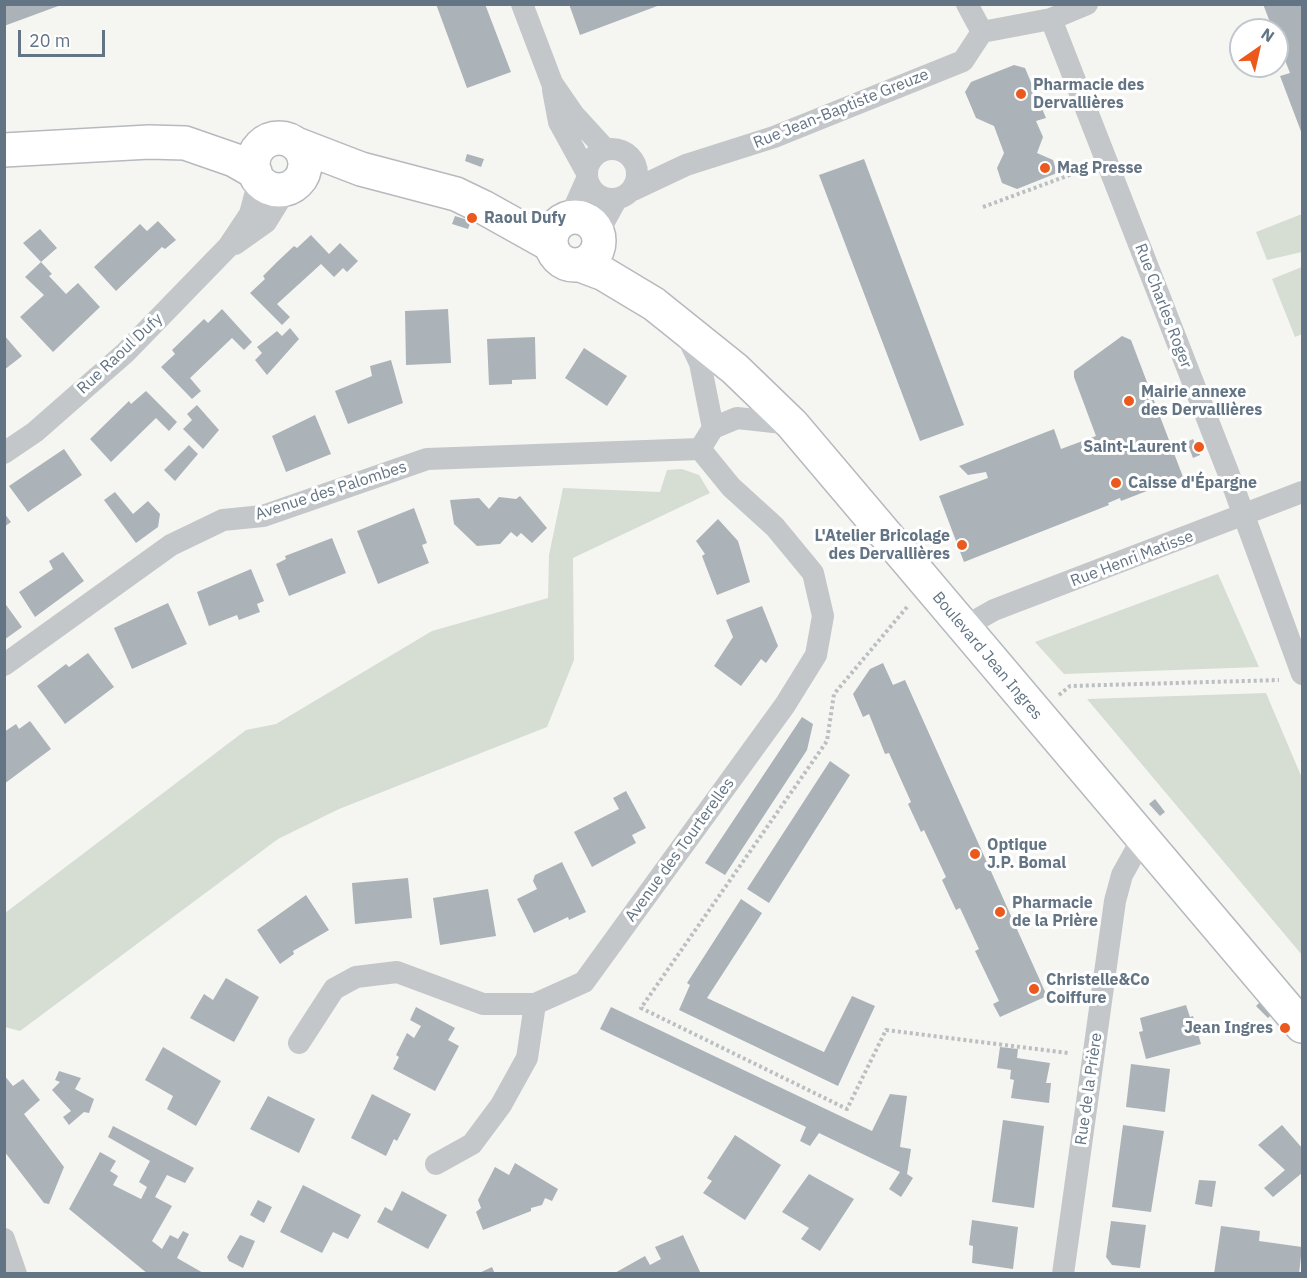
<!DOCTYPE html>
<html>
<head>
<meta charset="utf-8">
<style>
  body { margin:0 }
  #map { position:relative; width:1307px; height:1278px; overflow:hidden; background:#f5f6f2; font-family:"IBM Plex Sans",sans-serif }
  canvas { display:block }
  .frame { position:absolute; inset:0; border:6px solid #637484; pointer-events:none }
  .north { position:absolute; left:1229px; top:18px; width:60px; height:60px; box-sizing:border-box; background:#fff; border:2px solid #c1c7ce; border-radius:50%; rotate:34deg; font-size:16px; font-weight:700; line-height:24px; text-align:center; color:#637484 }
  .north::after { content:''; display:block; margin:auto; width:21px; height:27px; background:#eb591d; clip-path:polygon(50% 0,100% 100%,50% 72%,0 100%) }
  .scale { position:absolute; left:18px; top:30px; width:87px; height:27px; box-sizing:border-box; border:3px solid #637484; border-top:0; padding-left:8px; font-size:18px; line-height:21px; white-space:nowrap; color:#637484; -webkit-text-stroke:4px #fff; paint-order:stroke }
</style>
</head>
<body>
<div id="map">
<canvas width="1307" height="1278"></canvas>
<div class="frame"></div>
<div class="north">N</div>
<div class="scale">20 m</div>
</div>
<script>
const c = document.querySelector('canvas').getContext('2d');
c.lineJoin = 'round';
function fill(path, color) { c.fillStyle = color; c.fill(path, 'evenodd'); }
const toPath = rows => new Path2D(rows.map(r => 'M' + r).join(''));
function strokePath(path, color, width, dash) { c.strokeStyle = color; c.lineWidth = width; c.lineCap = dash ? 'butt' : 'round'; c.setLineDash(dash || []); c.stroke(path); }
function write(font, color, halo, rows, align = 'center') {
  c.font = font + ' "IBM Plex Sans",sans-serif'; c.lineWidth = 6; c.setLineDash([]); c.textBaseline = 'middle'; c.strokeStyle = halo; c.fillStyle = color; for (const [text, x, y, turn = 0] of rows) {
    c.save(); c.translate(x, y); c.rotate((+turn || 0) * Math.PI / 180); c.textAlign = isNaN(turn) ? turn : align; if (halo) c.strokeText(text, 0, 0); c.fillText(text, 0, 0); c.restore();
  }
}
const green = toPath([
  [1302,214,1302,252,1267,260,1256,232],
  [1302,267,1302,334,1295,337,1272,279],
  [682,469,699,475,710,493,573,558,574,660,547,727,339,809,278,839,20,1031,5,1027,5,913,246,730,276,724,432,631,548,598,549,555,563,488,660,492,667,470],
  [1218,574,1259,667,1064,674,1035,642],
  [1266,693,1302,778,1302,955,1087,699]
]);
const building = toPath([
  [4,4,61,4,61,5,4,26],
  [436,4,485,4,511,72,467,88],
  [569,4,660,4,660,5,580,35],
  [1263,4,1302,4,1302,134,1280,76,1290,73,1277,40,1277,30,1273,30],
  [1014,65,1025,68,1046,118,1036,121,1043,137,1037,153,1053,160,1057,173,1017,189,1002,183,997,168,1004,153,994,126,976,118,965,92,971,82],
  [467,154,484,159,481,167,465,161],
  [864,159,964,425,920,441,819,175],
  [455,216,471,221,468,229,452,224],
  [158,221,176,240,165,249,162,247,116,291,94,267,140,224,147,231],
  [40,229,57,248,41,262,23,243],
  [311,235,329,254,340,243,358,261,347,272,343,268,334,277,321,264,277,304,290,317,282,325,250,293,265,279,263,276,277,262,294,246,297,248],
  [41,262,52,274,49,276,66,294,78,283,100,307,53,352,20,317,44,295,25,277],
  [222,309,252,342,244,350,232,338,190,378,201,391,192,399,161,367,175,354,172,350,204,319,208,323],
  [448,309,451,363,406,365,405,311],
  [290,328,299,339,267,375,255,360,262,353,257,347,277,331,282,336],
  [4,335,22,356,4,370],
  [1122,336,1131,340,1183,477,1121,501,1120,498,1108,503,1109,505,964,562,939,496,988,478,986,472,968,475,959,466,1054,429,1061,449,1096,436,1074,377,1074,371],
  [535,337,536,379,512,380,512,384,489,385,487,339],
  [584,348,627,376,607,406,565,378],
  [391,360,403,403,348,424,335,391,372,376,370,366],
  [146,391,177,422,169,431,156,418,111,462,90,439,129,401,131,404],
  [197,405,219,430,203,449,183,429,192,420,187,414],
  [315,415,331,454,286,472,272,436],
  [1193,439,1200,455,1193,458,1187,442],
  [189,445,198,454,175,481,164,470],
  [64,449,82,475,28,512,9,486],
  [115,492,133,514,148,501,160,514,158,527,136,543,104,500],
  [520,496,547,528,532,543,521,533,517,537,511,532,500,544,477,546,454,524,450,500,479,498,489,509,499,497,516,499],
  [414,508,427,543,422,545,429,563,378,584,357,531],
  [4,513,11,522,4,527],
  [718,519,738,541,750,582,717,595,702,556,705,554,696,541],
  [332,538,346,573,289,596,276,564,286,559,285,556],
  [63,552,84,581,35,617,19,592,53,569,49,561],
  [251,569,264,601,257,604,260,612,239,620,237,615,209,626,197,592],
  [4,602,22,627,4,640],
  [168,603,187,644,132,669,114,628],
  [762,606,778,646,766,663,761,659,741,686,714,666,733,637,726,620],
  [88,653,114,687,65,724,37,686,66,664,69,667],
  [883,663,893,685,905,680,1047,996,1000,1017,993,1004,999,1001,975,951,979,949,960,908,956,910,942,880,946,877,924,830,921,832,908,804,911,802,889,753,885,754,869,714,863,717,853,694,870,669],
  [802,717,813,724,807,750,725,875,705,863],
  [30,721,51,749,4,784,4,732,16,724,19,729],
  [830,761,850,775,769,903,747,889],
  [626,791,646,828,632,835,636,843,592,867,574,832,619,809,613,798],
  [1155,799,1165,812,1160,816,1149,804],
  [562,862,586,912,569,920,568,917,534,933,517,899,537,889,533,881,535,875],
  [408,878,412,918,355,924,352,883],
  [488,889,496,936,440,945,433,898],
  [306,895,329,930,293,951,294,954,280,964,257,930],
  [741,899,762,913,707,998,824,1052,852,996,875,1006,838,1086,679,1010,690,985,687,983],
  [226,978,259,997,234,1042,190,1018,204,994,213,1000],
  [1262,1000,1273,1013,1268,1018,1256,1006],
  [1186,1005,1190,1017,1193,1016,1201,1044,1146,1059,1139,1032,1143,1031,1140,1018],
  [416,1007,455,1028,448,1040,459,1046,435,1091,393,1069,399,1057,396,1055,407,1033,414,1038,421,1026,410,1020],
  [611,1007,872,1131,890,1094,907,1096,900,1147,911,1149,907,1174,913,1178,901,1197,889,1189,900,1172,819,1133,810,1146,800,1141,806,1127,600,1029],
  [163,1047,221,1081,196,1126,167,1109,173,1096,145,1080],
  [1000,1047,1018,1049,1017,1058,1050,1063,1046,1083,1051,1083,1049,1103,1011,1098,1014,1080,1010,1079,1011,1070,997,1068],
  [1131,1064,1170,1069,1165,1112,1126,1107],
  [59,1071,81,1078,75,1089,94,1099,89,1113,84,1112,69,1125,63,1117,71,1111,52,1090,60,1082,55,1080],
  [4,1075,13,1086,23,1079,40,1100,24,1114,64,1167,49,1204,44,1203,4,1151],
  [372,1094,411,1114,397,1141,394,1139,386,1156,351,1138],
  [268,1096,315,1119,299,1153,250,1129],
  [1003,1120,1044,1126,1034,1208,992,1202],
  [1123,1125,1164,1131,1151,1212,1112,1207],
  [1282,1125,1302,1148,1302,1173,1273,1197,1264,1188,1285,1170,1258,1145],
  [113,1126,194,1168,185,1183,167,1175,155,1197,172,1206,152,1241,162,1249,170,1235,178,1239,183,1231,189,1234,177,1258,205,1274,148,1274,69,1209,100,1152,116,1161,110,1171,118,1176,113,1185,141,1199,147,1187,139,1182,150,1161,108,1137],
  [735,1135,781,1165,745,1220,703,1193,712,1181,707,1178],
  [515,1163,558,1189,552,1201,545,1198,542,1205,531,1208,531,1211,483,1230,476,1212,481,1208,478,1200,495,1167,509,1175],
  [809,1174,854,1199,820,1251,801,1239,809,1228,782,1212],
  [1199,1180,1216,1181,1212,1207,1195,1204],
  [303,1185,361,1215,348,1239,333,1232,322,1253,280,1232],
  [402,1191,447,1215,428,1249,377,1222,385,1207,392,1211],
  [258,1200,272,1207,264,1223,250,1215],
  [972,1220,1018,1227,1013,1269,972,1263,973,1246,969,1245],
  [1111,1221,1146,1225,1140,1268,1112,1265,1106,1257],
  [1221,1226,1260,1231,1259,1241,1302,1247,1299,1274,1214,1274],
  [240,1235,255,1241,243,1268,229,1261,227,1257],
  [683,1235,701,1274,613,1274,645,1256,650,1265,661,1259,655,1247],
  [492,1267,495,1274,477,1274]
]);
const path = toPath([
  [983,207,1083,170],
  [907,607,834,694,827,741,641,1008,847,1109,886,1030,1068,1053],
  [1059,695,1070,686,1279,680]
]);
const minor = toPath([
  [522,4,552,83,574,115,606,150],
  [967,4,982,32,1051,19,1087,4],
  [1051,19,1228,472,1302,674],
  [553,90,559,122,587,173],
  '587 174a25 25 0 1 1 50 0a25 25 0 1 1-50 0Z',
  [633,190,686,165,774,137,963,61,982,32],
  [570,217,587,179],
  [598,233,616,200],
  [235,244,266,222,287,188],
  [687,336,700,363,713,428,700,449],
  [713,428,737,418,792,424],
  [4,453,35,432,125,353,228,247,250,214,259,180],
  [964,627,994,610,1302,492],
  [4,665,171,545,223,520,263,516,427,459,700,449],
  [299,1043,334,989,356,977,397,972,483,1004,535,1004,584,982,785,705,816,655,823,616,813,573,775,527,731,487,700,449],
  [436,1164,472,1144,501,1105,527,1058,535,1004],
  [4,1239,16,1274],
  [1063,1274,1115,901,1122,875,1142,839]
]);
const primary = toPath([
  '253 164a26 26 0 1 1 52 0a26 26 0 1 1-52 0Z',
  [296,144,361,169,456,194,483,207,551,245],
  [4,150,149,142,185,143,234,160,255,172],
  '551 241a24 24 0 1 1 48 0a24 24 0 1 1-48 0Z',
  [580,265,604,274,654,304,735,369,792,424,1302,1026]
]);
const markers = [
  [1021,94,6,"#eb591d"],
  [1045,168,6,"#eb591d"],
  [472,218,6,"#eb591d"],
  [1129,401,6,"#eb591d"],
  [1199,447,6,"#eb591d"],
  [1116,483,6,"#eb591d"],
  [962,545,6,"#eb591d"],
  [975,854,6,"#eb591d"],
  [1000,912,6,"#eb591d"],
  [1034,989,6,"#eb591d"],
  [1285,1028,6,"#eb591d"]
];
const poiNames = [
  ["Pharmacie des",1033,85],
  ["Dervallières",1033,103],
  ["Mag Presse",1057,168],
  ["Raoul Dufy",484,218],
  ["Mairie annexe",1141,392],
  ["des Dervallières",1141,410],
  ["Saint-Laurent",1187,447,"right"],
  ["Caisse d'Épargne",1128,483],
  ["L'Atelier Bricolage",950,536,"right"],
  ["des Dervallières",950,554,"right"],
  ["Optique",987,845],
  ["J.P. Bomal",987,863],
  ["Pharmacie",1012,903],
  ["de la Prière",1012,921],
  ["Christelle&Co",1046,980],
  ["Coiffure",1046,998],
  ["Jean Ingres",1273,1028,"right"]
];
const streetNames = [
  ["Rue Jean-Baptiste Greuze",841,109,-22],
  ["Rue Charles Roger",1163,306,69],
  ["Rue Raoul Dufy",120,354,-43],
  ["Avenue des Palombes",331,491,-18],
  ["Rue Henri Matisse",1132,559,-21],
  ["Boulevard Jean Ingres",987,656,50],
  ["Avenue des Tourterelles",680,850,-54],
  ["Rue de la Prière",1089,1089,-82]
];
fill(green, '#d6ddd3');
fill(building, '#abb2b8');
strokePath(primary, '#b6babe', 36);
strokePath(path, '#bcbfc1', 4, [3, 3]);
strokePath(minor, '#c3c7ca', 22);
strokePath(primary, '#fff', 33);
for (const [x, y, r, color] of markers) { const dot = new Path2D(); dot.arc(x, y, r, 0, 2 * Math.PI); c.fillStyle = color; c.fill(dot); strokePath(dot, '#fff', 2); }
write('bold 16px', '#637484', '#fff', poiNames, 'left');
write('16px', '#637484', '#fff', streetNames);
</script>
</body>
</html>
